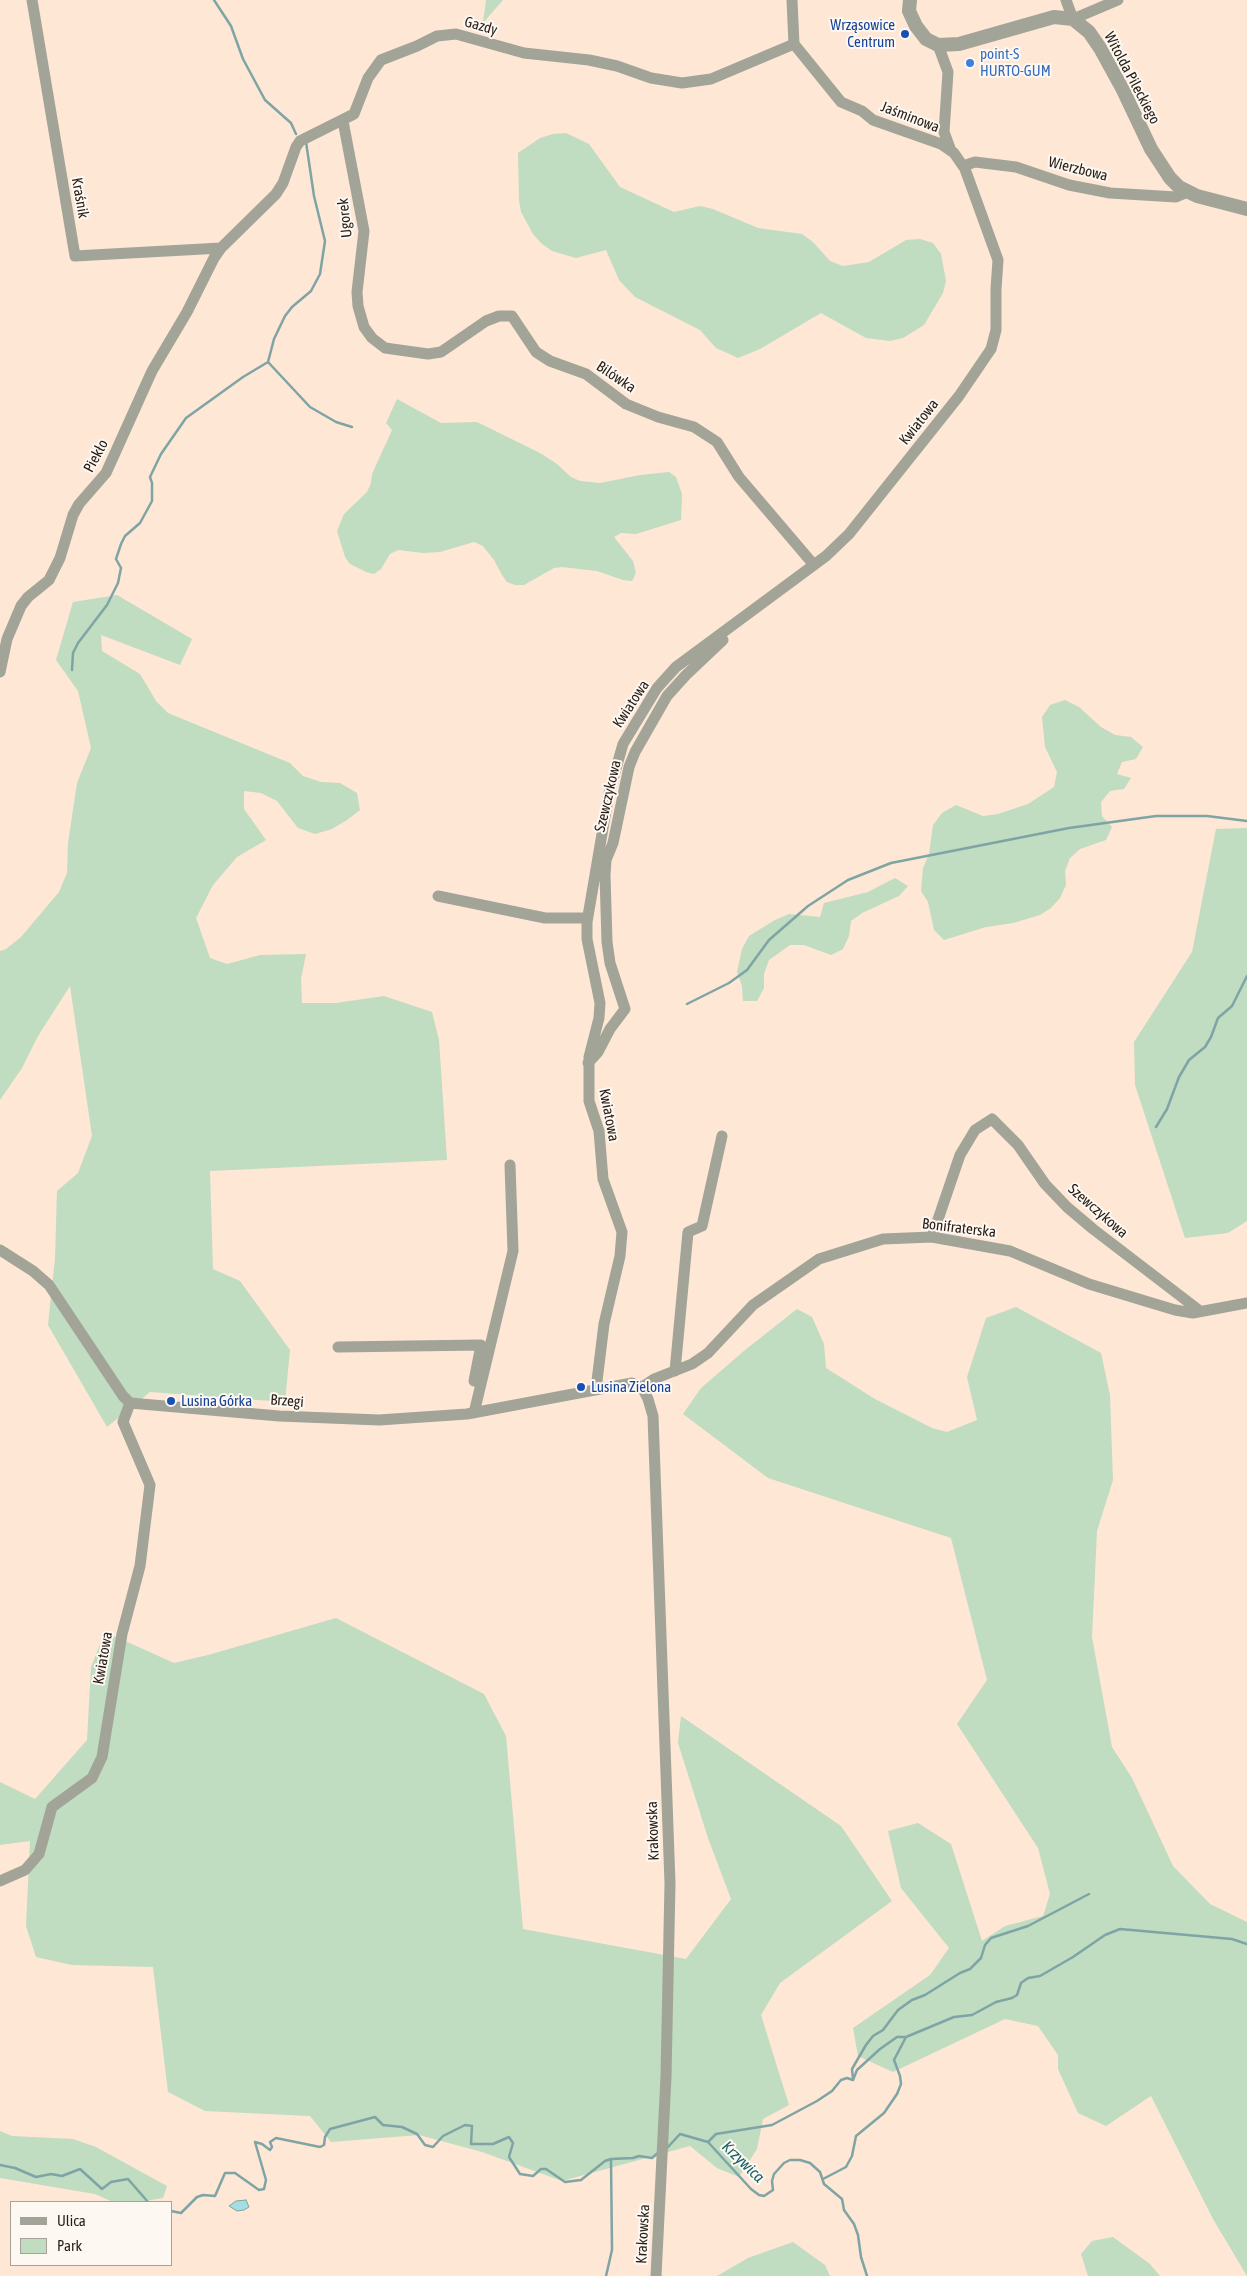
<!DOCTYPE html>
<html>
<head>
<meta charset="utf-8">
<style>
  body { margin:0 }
  #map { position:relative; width:1247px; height:2276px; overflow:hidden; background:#fee7d5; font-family:"Asap Condensed",sans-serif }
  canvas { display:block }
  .legend { position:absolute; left:10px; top:2201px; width:162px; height:65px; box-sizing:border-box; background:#fef8f3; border:1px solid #a8a09a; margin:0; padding:6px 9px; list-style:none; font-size:15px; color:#271d15 }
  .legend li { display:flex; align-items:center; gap:10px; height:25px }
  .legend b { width:25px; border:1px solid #a8a09a }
</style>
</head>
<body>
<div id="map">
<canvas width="1247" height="2276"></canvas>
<ul class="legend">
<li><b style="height:6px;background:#a1a497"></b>Ulica</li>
<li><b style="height:14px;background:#c0dcc1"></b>Park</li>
</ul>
</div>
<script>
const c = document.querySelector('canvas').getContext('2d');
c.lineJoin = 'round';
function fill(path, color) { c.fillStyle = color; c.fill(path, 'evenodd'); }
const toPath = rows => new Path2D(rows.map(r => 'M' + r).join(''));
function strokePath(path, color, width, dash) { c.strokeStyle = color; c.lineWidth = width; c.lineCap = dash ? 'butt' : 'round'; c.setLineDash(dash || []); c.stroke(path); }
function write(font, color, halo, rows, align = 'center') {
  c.font = font + ' "Asap Condensed",sans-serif'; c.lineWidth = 4; c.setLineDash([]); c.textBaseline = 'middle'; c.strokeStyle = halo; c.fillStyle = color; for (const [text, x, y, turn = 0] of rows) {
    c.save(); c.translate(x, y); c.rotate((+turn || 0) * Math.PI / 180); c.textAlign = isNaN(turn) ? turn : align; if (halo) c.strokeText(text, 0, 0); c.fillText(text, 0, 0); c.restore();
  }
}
const green = toPath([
  [486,0,503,0,483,23],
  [566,133,589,144,620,187,674,212,700,206,713,209,758,228,802,234,813,242,830,261,843,266,869,262,906,240,920,239,933,243,941,254,946,281,943,293,924,325,903,338,890,341,866,338,821,313,760,349,738,358,716,348,700,330,635,297,619,280,606,250,576,258,552,251,541,243,533,234,521,212,519,200,518,153,540,138,553,134],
  [397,399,441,423,477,422,540,453,557,464,571,477,580,481,600,483,640,475,669,472,676,477,682,494,681,520,636,534,621,533,614,537,633,561,636,573,632,581,623,580,597,571,562,567,554,568,524,585,515,585,507,582,502,575,494,560,483,546,474,542,440,552,423,553,398,550,390,554,381,569,374,574,366,572,350,564,345,557,337,531,344,514,367,492,371,483,372,474,392,430,386,423],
  [117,595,192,639,180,665,101,635,102,651,140,674,156,701,168,713,290,763,303,776,321,782,340,783,357,793,360,810,347,820,332,829,315,834,298,828,277,801,261,793,244,791,244,809,266,840,237,857,213,885,196,918,210,958,227,964,260,955,306,954,301,979,302,1003,336,1003,384,996,432,1012,439,1040,447,1160,210,1171,213,1269,240,1281,290,1350,285,1402,150,1392,107,1427,48,1325,55,1258,57,1191,78,1173,92,1136,70,986,38,1036,22,1068,0,1100,0,951,6,949,21,937,59,892,67,873,68,843,77,783,91,748,78,691,56,660,73,602],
  [1065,700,1079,707,1101,727,1115,735,1131,737,1143,747,1136,759,1122,762,1117,774,1131,778,1124,789,1110,791,1101,802,1102,816,1112,827,1106,840,1080,849,1070,858,1065,871,1066,885,1060,898,1051,908,1040,915,1013,923,986,927,944,940,934,930,928,902,921,891,923,868,929,854,933,825,942,813,956,805,983,816,998,814,1028,804,1054,787,1057,772,1045,747,1042,717,1050,705],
  [1247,828,1247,1221,1228,1233,1185,1238,1135,1085,1134,1042,1192,952,1216,829],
  [895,878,908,886,899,896,862,913,851,921,849,936,843,949,831,955,804,945,790,945,769,960,764,974,764,988,757,1001,743,1001,742,986,737,972,742,949,749,936,775,920,789,914,820,917,824,903,868,892],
  [1016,1307,1101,1353,1110,1395,1113,1480,1097,1531,1092,1637,1112,1747,1132,1778,1173,1866,1210,1904,1247,1922,1247,2276,1213,2219,1151,2096,1106,2126,1078,2113,1058,2069,1058,2055,1038,2026,1005,2019,893,2072,858,2056,853,2028,930,1975,949,1948,901,1888,888,1831,918,1823,951,1844,982,1941,1005,1926,1043,1916,1050,1894,1038,1848,957,1724,987,1680,951,1538,768,1478,683,1414,701,1388,745,1350,797,1309,812,1317,824,1344,826,1368,875,1399,932,1428,947,1432,977,1420,967,1377,986,1318],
  [336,1618,484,1694,506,1736,523,1929,686,1959,731,1899,708,1838,678,1743,681,1716,841,1826,892,1901,780,1983,761,2015,789,2105,763,2119,757,2149,739,2177,717,2168,690,2146,562,2181,482,2152,419,2135,331,2142,310,2116,205,2111,168,2092,153,1967,72,1965,36,1957,26,1926,30,1841,0,1845,0,1782,35,1799,87,1740,91,1667,105,1632,174,1663,208,1655],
  [0,2131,12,2136,73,2139,96,2147,167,2186,163,2198,140,2202,113,2202,95,2194,0,2178],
  [1113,2237,1150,2264,1160,2276,1088,2276,1081,2254,1092,2241],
  [793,2242,825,2265,830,2276,717,2276,748,2258]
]);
const water = toPath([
  [246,2200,249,2207,244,2210,237,2211,229,2206,236,2201,246,2200]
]);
const stream = toPath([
  [214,0,231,26,243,59,265,100,291,123,296,134],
  [268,362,310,407,336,422,352,427],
  [72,670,73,653,78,643,107,605,118,583,121,568,116,559,121,544,125,536,140,523,152,501,152,483,150,477,161,454,186,418,243,377,268,362,274,339,285,316,292,307,311,291,320,274,325,241,314,196,306,142],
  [687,1004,729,983,747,970,769,940,808,906,848,880,891,863,1069,828,1156,816,1207,816,1247,821],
  [1156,1127,1167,1109,1179,1077,1189,1060,1205,1047,1211,1037,1218,1018,1232,1006,1247,976],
  [853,2079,852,2069,866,2045,873,2036,883,2030,898,2010,912,2000,925,1995,960,1973,970,1969,981,1958,985,1945,991,1938,1028,1926,1089,1894],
  [853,2080,857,2070,880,2049,897,2037,906,2037,954,2017,972,2015,996,2002,1012,1998,1017,1995,1021,1983,1028,1978,1040,1976,1073,1957,1105,1935,1120,1929,1232,1939,1247,1944],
  [708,2142,716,2134,772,2125,817,2101,832,2091,841,2080,847,2078,853,2080],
  [667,2148,680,2134,708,2142,751,2189,759,2195,764,2196,773,2190,772,2181,774,2174,784,2163,790,2160,800,2160,810,2163,820,2172,824,2184,842,2199,844,2210,854,2224,858,2235,861,2257,867,2276],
  [0,2165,15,2168,36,2177,51,2174,62,2176,80,2169,102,2189,111,2182,128,2179,148,2202],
  [823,2179,846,2167,852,2156,856,2136,884,2113,897,2094,901,2084,900,2076,894,2060,906,2037],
  [171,2211,181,2213,197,2197,203,2195,215,2196,225,2173,235,2173,259,2190,264,2189,266,2180,255,2142,262,2144,270,2150,272,2147,270,2142,276,2138,320,2147,324,2145,325,2137,330,2129,375,2117,383,2125,402,2127,417,2134,425,2145,433,2147,443,2136,465,2125,472,2126,471,2144,493,2144,509,2137,513,2143,509,2157,520,2174,533,2176,541,2169,546,2169,565,2182,581,2180,605,2161,611,2159,633,2158,639,2156,652,2158,659,2152],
  [606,2276,612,2250,611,2159]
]);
const minor = toPath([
  [32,0,75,256,221,248],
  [1066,0,1073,19,1118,0],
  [938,45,948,72,944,132,951,151],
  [343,121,364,231,357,292,358,306,364,327,372,338,385,348,428,354,441,352,486,321,499,316,512,316,536,352,550,361,586,374,626,404,658,417,694,427,717,442,739,477,814,565],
  [963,166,975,162,1016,167,1069,185,1110,193,1176,197,1188,192],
  [0,672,7,639,21,606,28,597,49,580,60,558,73,515,79,504,106,473,152,371,187,312,214,258,221,248,276,194,283,183,296,147,300,141,354,114,368,78,381,60,417,46,437,36,456,34,524,53,589,60,617,66,651,78,682,83,711,79,794,44],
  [438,896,545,918,587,918],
  [588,1063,598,1052,610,1029,625,1009,610,963,607,942,605,875,606,860,613,843,629,767,635,752,667,696,686,675,723,640],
  [932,1237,960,1155,975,1130,992,1119,1018,1145,1045,1184,1067,1207,1093,1229,1200,1311],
  [0,1250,33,1271,49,1285,123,1396,130,1403,279,1416,379,1420,467,1414,632,1383,642,1387],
  [338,1347,481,1345,474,1381],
  [675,1371,688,1232,702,1226,722,1136],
  [642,1387,648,1399,653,1416,670,1883,666,2077,656,2276],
  [642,1387,654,1379,692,1364,708,1353,753,1305,819,1259,883,1239,932,1237,1010,1251,1089,1284,1175,1310,1193,1313,1247,1303],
  [596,1389,604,1324,620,1256,622,1232,603,1179,599,1131,589,1101,589,1057,599,1018,600,1003,587,939,587,922,609,793,623,744,657,688,676,667,826,556,849,534,959,396,991,349,996,330,996,289,998,260,965,169,954,153,941,144,873,120,862,111,841,102,794,44,792,0],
  [474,1413,513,1251,510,1165],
  [0,1881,25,1870,39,1854,52,1807,92,1778,102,1757,122,1634,140,1566,150,1485,123,1422,130,1403]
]);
const tertiary = toPath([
  [910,0,909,11,916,26,926,39,938,45,959,44,1054,17,1073,19,1089,32,1100,48,1123,90,1151,149,1170,178,1179,187,1197,196,1247,209]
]);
const markers = [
  [905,34,5,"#1a4fb4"],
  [970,63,5,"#3f7fe0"],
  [581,1387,5,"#1a4fb4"],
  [171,1401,5,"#1a4fb4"]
];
const transitNames = [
  ["Wrząsowice",895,25,"right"],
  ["Centrum",895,42,"right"],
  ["Lusina Zielona",591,1387],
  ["Lusina Górka",181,1401]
];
const streetNames = [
  ["Gazdy",481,26,16],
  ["Witolda Pileckiego",1132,78,62],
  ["Jaśminowa",910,117,21],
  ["Wierzbowa",1078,169,14],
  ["Kraśnik",80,198,80],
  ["Ugorek",345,218,-96],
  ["Bilówka",616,377,34],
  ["Kwiatowa",919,422,-52],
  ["Piekło",96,456,-62],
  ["Kwiatowa",631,704,-57],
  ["Szewczykowa",608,796,-77],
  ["Kwiatowa",609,1115,79],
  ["Szewczykowa",1098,1211,41],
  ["Bonifraterska",959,1228,7],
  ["Brzegi",287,1401,4],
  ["Kwiatowa",103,1658,-80],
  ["Krakowska",653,1831,-92],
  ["Krakowska",643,2234,-87]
];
const shopNames = [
  ["point-S",980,54],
  ["HURTO-GUM",980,71]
];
const waterNames = [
  ["Krzywica",743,2162,44]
];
fill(green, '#c0dcc1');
fill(water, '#a4dee3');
strokePath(water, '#7ea4a5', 1);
strokePath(stream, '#7ea4a5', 2.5);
strokePath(minor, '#a1a497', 11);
strokePath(tertiary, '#a1a497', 14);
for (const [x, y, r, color] of markers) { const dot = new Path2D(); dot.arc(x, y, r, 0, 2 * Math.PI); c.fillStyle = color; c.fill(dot); strokePath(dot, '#fef8f3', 2); }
write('15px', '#164399', '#fef8f3', transitNames, 'left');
write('15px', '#271d15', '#fef8f3', streetNames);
write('15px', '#366cbe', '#fef8f3', shopNames, 'left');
write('italic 16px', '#106167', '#fef8f3', waterNames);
</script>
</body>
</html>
